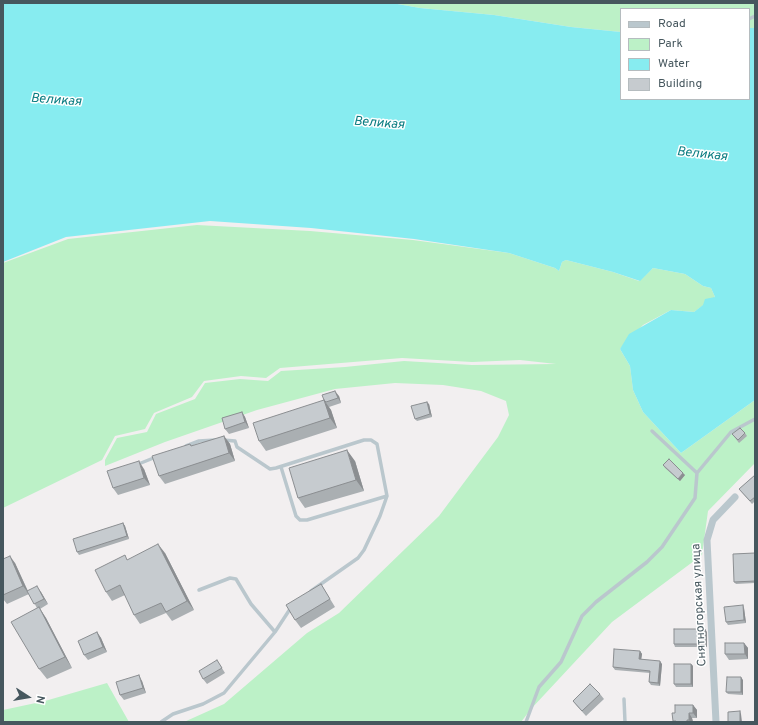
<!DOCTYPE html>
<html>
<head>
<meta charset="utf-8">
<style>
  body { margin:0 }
  #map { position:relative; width:758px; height:725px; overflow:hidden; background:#f2eff0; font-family:Overpass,sans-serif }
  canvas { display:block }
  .frame { position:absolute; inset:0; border:4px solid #46575e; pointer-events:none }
  .legend { position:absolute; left:620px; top:8px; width:130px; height:92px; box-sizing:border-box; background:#fff; border:1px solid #b5bcbf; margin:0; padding:5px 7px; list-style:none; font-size:12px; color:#46575e }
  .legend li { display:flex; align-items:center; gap:8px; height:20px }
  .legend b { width:20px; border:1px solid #b5bcbf }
  .north { position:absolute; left:8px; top:677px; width:40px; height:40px; -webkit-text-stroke:3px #fff; paint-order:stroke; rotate:102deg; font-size:11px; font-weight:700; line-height:16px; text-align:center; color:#46575e }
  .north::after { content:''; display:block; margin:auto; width:14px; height:18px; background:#46575e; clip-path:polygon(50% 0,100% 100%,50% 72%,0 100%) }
</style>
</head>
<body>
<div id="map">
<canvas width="758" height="725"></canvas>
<div class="frame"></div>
<ul class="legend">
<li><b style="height:5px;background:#bac7cd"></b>Road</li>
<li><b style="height:11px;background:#bcf1c7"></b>Park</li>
<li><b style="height:11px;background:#87ecf0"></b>Water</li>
<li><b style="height:11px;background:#c6cbcf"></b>Building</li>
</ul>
<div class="north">N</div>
</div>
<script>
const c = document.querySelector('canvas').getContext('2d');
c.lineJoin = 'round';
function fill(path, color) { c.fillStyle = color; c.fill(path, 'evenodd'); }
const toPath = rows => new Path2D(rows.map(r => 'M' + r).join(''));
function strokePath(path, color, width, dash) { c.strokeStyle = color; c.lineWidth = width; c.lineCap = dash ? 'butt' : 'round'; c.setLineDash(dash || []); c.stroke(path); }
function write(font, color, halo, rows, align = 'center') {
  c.font = font + ' Overpass,sans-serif'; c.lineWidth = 3; c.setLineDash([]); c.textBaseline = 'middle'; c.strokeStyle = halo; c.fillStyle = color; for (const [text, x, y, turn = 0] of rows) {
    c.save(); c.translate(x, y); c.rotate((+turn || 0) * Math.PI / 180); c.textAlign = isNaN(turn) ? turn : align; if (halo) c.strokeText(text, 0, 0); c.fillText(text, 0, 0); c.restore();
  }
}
const green = toPath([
  [392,3,755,3,755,28,749,28,749,9,621,9,621,32,571,27,494,15,420,8],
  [197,225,310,231,413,240,509,253,555,268,559,271,562,262,566,260,613,272,639,281,653,268,685,274,703,286,711,288,715,297,694,312,671,310,643,325,620,349,630,366,633,390,643,412,681,453,755,400,755,463,708,511,702,555,612,622,531,709,521,722,184,722,224,704,307,633,339,613,439,516,498,437,509,415,506,401,481,391,443,385,395,383,335,389,257,410,165,442,105,466,105,460,117,438,147,432,156,414,195,399,205,383,240,379,268,381,281,371,345,367,404,361,472,365,556,364,520,360,472,362,402,358,280,368,266,378,241,376,204,381,192,397,154,413,145,429,115,436,102,460,3,508,3,263,68,239],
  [107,683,129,722,3,722,3,710,45,701]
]);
const water = toPath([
  [3,3,392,3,420,8,494,15,571,27,621,32,621,99,749,99,749,28,755,28,755,400,681,453,643,412,633,390,630,366,620,349,629,334,671,310,694,312,703,305,705,299,715,297,711,288,703,286,685,274,653,268,640,281,613,272,566,260,562,262,559,271,555,268,509,253,414,239,311,228,210,221,66,237,3,262]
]);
const service = toPath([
  [749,19,755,16],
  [223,440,235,441,237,447,270,469,276,468,364,440,371,440,377,444,387,496,380,516,364,550,358,558,311,591],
  [186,446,199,441,215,440],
  [136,465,156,457],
  [281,467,296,516,300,520,307,520,387,496],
  [697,473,731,432,755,419],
  [199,590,230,578,236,579,251,604,275,632],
  [624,699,625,722],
  [161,722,173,714,203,704,224,693,275,632,292,606],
  [526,722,539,687,561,662,582,616,596,602,647,562,662,547,695,498,697,473,652,431]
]);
const minor = toPath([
  [716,722,707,540,713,520,735,497]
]);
const wall = toPath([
  [339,396,341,403,329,407,331,410,337,428,266,451,259,441,324,400],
  [429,404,432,417,417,421,415,419],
  [242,412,245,417,249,428,229,434,225,429],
  [745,433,747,436,739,443,732,434],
  [224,436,230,444,235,461,165,484,159,476,190,444,192,446],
  [355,461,364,491,305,508,298,498],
  [663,465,685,475,680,481,665,468],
  [144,469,150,485,118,495,113,488],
  [755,475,755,501,752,504,739,489],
  [123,523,125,526,129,539,79,555,77,552],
  [165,553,194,610,172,621,166,613,140,624,134,615,125,595,112,601,106,592,128,560],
  [755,553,755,583,736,584,734,582],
  [3,559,15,563,28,591,41,592,48,604,40,609,46,618,72,668,47,679,39,669,37,608,29,594,7,604,3,599],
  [321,584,335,607,301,628,295,620],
  [743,605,744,608,746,623,728,625,726,622],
  [97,632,101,638,107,652,88,660,84,655],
  [707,632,707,647,675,647,674,644],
  [744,643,748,648,748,659,729,660,725,654],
  [640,651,642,654,641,659,662,664,660,686,651,685,649,682,650,673,615,670,613,667],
  [217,660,225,673,207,684,203,679],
  [691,664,693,666,693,687,676,687,674,684],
  [743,680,743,695,728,694,726,692],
  [142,681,146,693,124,700,120,695],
  [600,694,604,699,586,716,577,706,573,701],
  [693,705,697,710,697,718,692,718,693,722,673,722,673,721,675,713]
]);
const shadedWall = toPath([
  [335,391,339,396,341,403,338,398],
  [324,400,331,410,337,428,330,418],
  [427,402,429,404,432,417,430,414],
  [242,412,245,417,249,428,245,422],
  [224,436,230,444,235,461,229,453],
  [347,450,355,461,364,491,356,480],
  [139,461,144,469,150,485,144,478],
  [683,473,685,475,680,481,678,479],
  [123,523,125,526,129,539,127,536],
  [158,544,165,553,194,610,187,601],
  [10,556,15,563,29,594,23,586],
  [37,586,41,592,48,604,44,599],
  [743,605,744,608,746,623,744,620],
  [39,607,46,618,72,668,65,657],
  [705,629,707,632,707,647,705,644],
  [97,632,101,638,107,652,103,647],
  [744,643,748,648,748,659,745,654],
  [640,651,642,654,641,661,639,659],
  [660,661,662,664,660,686,658,683],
  [691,664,693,666,693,687,691,684],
  [139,675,142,681,146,693,143,688],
  [741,677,743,680,743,695,741,692],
  [693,705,697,710,697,718,693,713],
  [740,711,741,714,742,722,740,722],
  [689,713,692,718,693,722,690,722,689,720]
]);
const building = toPath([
  [335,391,338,398,326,402,324,400,322,395,335,391],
  [324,400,330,418,259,441,253,423,324,400],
  [427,402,430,414,415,419,411,406,427,402],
  [242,412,245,422,225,429,222,418,242,412],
  [740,428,745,433,738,440,732,434,740,428],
  [224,436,229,453,159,476,152,456,190,444,191,446,224,436],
  [347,450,356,480,298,498,289,468,347,450],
  [669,459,683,473,678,479,663,465,669,459],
  [139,461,144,478,113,488,107,471,139,461],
  [755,475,755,497,750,501,739,489,755,475],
  [123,523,127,536,77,552,73,539,123,523],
  [158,544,187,601,166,612,161,603,134,615,120,585,106,592,95,570,125,555,127,560,158,544],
  [755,553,755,581,734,582,733,554,755,553],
  [10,556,23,586,3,595,3,559,10,556],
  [321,584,330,599,295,620,286,605,321,584],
  [37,586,44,599,34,604,27,591,37,586],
  [743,605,744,620,726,622,724,607,743,605],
  [39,607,65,657,39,669,11,622,39,607],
  [674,629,705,629,705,644,674,644,674,629],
  [97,632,103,647,84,655,78,641,97,632],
  [725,643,744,643,745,654,725,654,725,643],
  [614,649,640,651,639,659,660,661,658,683,649,682,650,671,613,667,614,649],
  [217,660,222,668,203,679,199,671,217,660],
  [674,664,691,664,691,684,674,684,674,664],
  [139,675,143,688,120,695,116,682,139,675],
  [727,677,741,677,741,692,726,692,727,677],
  [590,684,600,694,582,711,573,701,590,684],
  [675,705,693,705,693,713,689,713,689,720,687,720,687,722,676,722,676,721,673,721,672,713,675,713,675,705],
  [740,711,740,722,728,722,728,712,740,711]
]);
const streetNames = [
  ["Снятногорская улица",700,605,-93]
];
const waterNames = [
  ["Великая",56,101,4],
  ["Великая",379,124,4],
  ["Великая",702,155,6]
];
fill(green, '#bcf1c7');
fill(water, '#87ecf0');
strokePath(service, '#bac7cd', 3.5);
strokePath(minor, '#bac7cd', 7);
fill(wall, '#aaafb2');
fill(shadedWall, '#8b8e91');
fill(building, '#c6cbcf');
strokePath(building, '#8b8e91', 1);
write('12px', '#46575e', '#fff', streetNames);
write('italic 13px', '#097c81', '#fff', waterNames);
</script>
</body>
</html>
